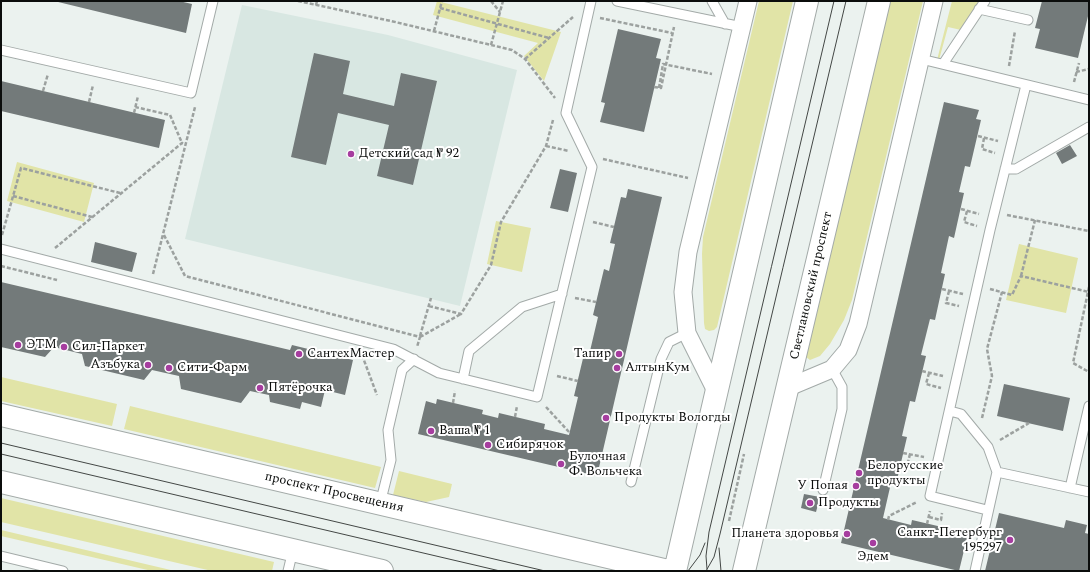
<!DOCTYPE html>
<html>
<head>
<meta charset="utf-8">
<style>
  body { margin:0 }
  #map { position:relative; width:1090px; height:572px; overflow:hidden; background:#ebf2ef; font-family:Spectral,serif }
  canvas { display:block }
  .frame { position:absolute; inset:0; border:2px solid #0b0d0c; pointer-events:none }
</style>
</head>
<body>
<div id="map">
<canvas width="1090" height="572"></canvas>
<div class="frame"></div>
</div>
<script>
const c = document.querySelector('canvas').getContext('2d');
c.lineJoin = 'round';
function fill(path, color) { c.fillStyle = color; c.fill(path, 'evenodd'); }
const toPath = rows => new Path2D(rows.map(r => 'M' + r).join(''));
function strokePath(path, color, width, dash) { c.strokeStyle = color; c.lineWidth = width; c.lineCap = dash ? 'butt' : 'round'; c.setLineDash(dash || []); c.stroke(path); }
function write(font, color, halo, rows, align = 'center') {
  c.font = font + ' Spectral,serif'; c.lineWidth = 4; c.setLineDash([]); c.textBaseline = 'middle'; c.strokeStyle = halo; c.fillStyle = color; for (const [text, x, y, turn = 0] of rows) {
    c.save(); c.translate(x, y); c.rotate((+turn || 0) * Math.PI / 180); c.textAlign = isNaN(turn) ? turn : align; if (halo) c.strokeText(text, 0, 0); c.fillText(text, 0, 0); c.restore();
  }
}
const built = toPath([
  [242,5,388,35,517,70,460,306,185,239]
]);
const green = toPath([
  [437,1,561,32,544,81,524,56,538,43,433,15],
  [759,1,793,1,717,327,714,330,709,331,705,329,704,323,702,254,703,237],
  [889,1,923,1,852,300,844,320,830,344,820,356,810,360,806,357,807,351],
  [952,1,982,1,961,30,948,27,939,60,937,60],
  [17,162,94,183,84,222,7,201],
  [496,221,531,228,522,272,487,264],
  [1019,244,1078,258,1066,313,1006,300],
  [1,377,117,404,112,426,1,401],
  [130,406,381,467,375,488,124,429],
  [399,471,452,484,449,497,426,502,393,495],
  [1,498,274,562,272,571,212,571,1,522],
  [1,530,175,571,152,571,1,536]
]);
const building = toPath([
  [54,1,179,1,192,4,186,33],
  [1042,1,1089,1,1089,12,1078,58,1035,48,1040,29,1035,28],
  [618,29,661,39,656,58,661,59,644,132,600,122,605,103,601,102],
  [314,53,350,61,343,94,394,106,401,73,437,81,413,185,377,176,389,125,338,113,326,165,291,157],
  [1,81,165,120,159,148,1,111],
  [944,102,979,110,976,119,981,120,970,167,965,166,959,192,964,193,954,238,949,236,941,273,945,274,935,320,930,319,921,355,926,356,915,402,910,401,902,436,907,437,896,484,891,483,883,518,911,525,912,520,959,531,957,536,967,538,959,571,841,543],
  [1070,145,1077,156,1062,164,1056,153],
  [560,169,577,173,568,212,550,208],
  [628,189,662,197,597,476,418,434,426,401,436,404,437,399,483,410,482,414,498,418,499,413,545,424,544,429,569,435,578,397,574,396,585,350,590,351,598,317,593,315,604,269,609,271,615,244,610,243,621,197,626,198],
  [95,242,137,253,132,272,91,262],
  [1,282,290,350,292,345,353,360,345,395,325,390,321,407,302,402,300,409,270,402,269,395,250,391,241,403,181,389,179,376,152,370,144,380,85,366,82,354,54,347,45,357,1,347],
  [1004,384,1070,398,1063,431,997,416],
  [804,494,820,497,816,512,801,508],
  [999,513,1064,528,1066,520,1087,525,1085,533,1089,534,1089,571,985,571]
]);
const path = toPath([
  [298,1,391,21,512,50,525,59,555,98],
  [491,1,500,12],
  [316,5,317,1],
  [440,8,549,38],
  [600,18,672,33],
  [434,31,442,1],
  [491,45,503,1],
  [525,59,573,17],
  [1009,66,1015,31],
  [1076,72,1089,69],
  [1074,82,1079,63],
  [654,87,661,88,674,27],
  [659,88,663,64,712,74],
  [43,91,48,74],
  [89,102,93,85],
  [135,107,170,115,182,143],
  [134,113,138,96],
  [978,136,998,141],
  [984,138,982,149,995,153],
  [546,146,569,151],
  [603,159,688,178],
  [13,196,92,217],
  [961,209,979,214],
  [967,211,964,222,977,226],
  [1007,215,1089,231],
  [593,222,614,227],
  [2,235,21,168,120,193],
  [164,235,185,276,420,337,417,347],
  [55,248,182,143,186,144],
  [1,266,57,280],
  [153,274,195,107],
  [1021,276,1035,220],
  [1089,287,1073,363,1089,372],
  [942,289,963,294],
  [990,289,1012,295,1021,276,1089,292],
  [949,291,946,303,959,306],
  [575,298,596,302],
  [429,306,461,314,491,265,501,222,546,146,553,120],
  [420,336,431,298],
  [420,337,461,314],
  [362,355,377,395],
  [922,371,943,376],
  [929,373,926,384,941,388],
  [557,376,578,381],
  [453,403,455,391],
  [546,407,570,433],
  [515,417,517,406],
  [982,418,992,376,987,349,1002,292],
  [1000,440,1029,423],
  [903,453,924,457],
  [910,454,907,466,922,469],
  [929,517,941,520,942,513],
  [888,520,889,516,917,502],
  [729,521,744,454],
  [927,524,930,511]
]);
const lane = toPath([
  [617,1,742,27],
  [712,1,725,24],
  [979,9,1028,20],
  [1,50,191,93,213,1],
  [921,59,1089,100],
  [943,64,985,1],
  [1005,169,1016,169,1089,127],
  [1,249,393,349,439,373,537,397,592,167,566,113,591,1],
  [463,379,469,351,522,307,562,294],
  [950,411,961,414,988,447,997,472],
  [631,482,661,359,669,342,687,333],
  [1070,488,1089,406],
  [823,490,842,409,842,387,832,369],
  [380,504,391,460,388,430,402,370,414,359],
  [987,510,930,496,990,230,1026,85],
  [1,556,63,571],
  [288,571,293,550],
  [975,571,997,472,1089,492]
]);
const street = toPath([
  [789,387,832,369,848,350,858,324,934,1],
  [717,393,687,333,683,292,688,252,748,1]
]);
const secondary = toPath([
  [1,415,668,571],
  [1,482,382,571],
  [675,571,807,1],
  [744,571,879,1]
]);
const tram = toPath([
  [1,443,545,571],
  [1,454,500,571],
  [719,548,721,571],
  [707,569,706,556,709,532,834,1],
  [688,571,700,555,705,543],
  [706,571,714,557,720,534,846,1]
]);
const markers = [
  [351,154,4,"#a63d9f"],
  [18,345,4,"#a63d9f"],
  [64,347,4,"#a63d9f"],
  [299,354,4,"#a63d9f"],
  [619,354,4,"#a63d9f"],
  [148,365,4,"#a63d9f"],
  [169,368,4,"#a63d9f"],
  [617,368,4,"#a63d9f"],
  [260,388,4,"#a63d9f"],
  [606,418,4,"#a63d9f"],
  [431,431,4,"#a63d9f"],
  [488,445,4,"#a63d9f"],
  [561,464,4,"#a63d9f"],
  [859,473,4,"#a63d9f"],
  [856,486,4,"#a63d9f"],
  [810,503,4,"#a63d9f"],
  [847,534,4,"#a63d9f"],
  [1010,540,4,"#a63d9f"],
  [873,543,4,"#a63d9f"]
];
const poiNames = [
  ["Детский сад № 92",359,154],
  ["ЭТМ",26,345],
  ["Сил-Паркет",72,347],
  ["СантехМастер",307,354],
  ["Тапир",611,354,"right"],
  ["Азъбука",140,365,"right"],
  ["Сити-Фарм",177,368],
  ["АлтынКум",625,368],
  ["Пятёрочка",268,388],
  ["Продукты Вологды",614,418],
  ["Ваша № 1",439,431],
  ["Сибирячок",496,445],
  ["Булочная",569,457],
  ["Ф. Вольчека",569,472],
  ["Белорусские",867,466],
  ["продукты",867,481],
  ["У Попая",848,486,"right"],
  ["Продукты",818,503],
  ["Санкт-Петербург",1002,533,"right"],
  ["195297",1002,548,"right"],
  ["Планета здоровья",839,534,"right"],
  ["Эдем",873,557,"center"]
];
const streetNames = [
  ["Светлановский проспект",812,286,-77],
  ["проспект Просвещения",334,493,13]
];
fill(built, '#d8e7e2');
fill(green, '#e1e4a7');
fill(building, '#737a7a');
strokePath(lane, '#a3aaa8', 11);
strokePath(street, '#a3aaa8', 19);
strokePath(secondary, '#a3aaa8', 24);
strokePath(path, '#9ca19f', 2.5, [4, 2]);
strokePath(lane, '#fff', 9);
strokePath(street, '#fff', 17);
strokePath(secondary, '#fff', 22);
strokePath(tram, '#434745', 1);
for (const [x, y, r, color] of markers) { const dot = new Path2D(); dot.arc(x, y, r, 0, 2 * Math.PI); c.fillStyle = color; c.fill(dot); strokePath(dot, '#fff', 1.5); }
write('13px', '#0b0d0c', '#fff', poiNames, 'left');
write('13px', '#0b0d0c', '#fff', streetNames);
</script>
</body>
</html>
